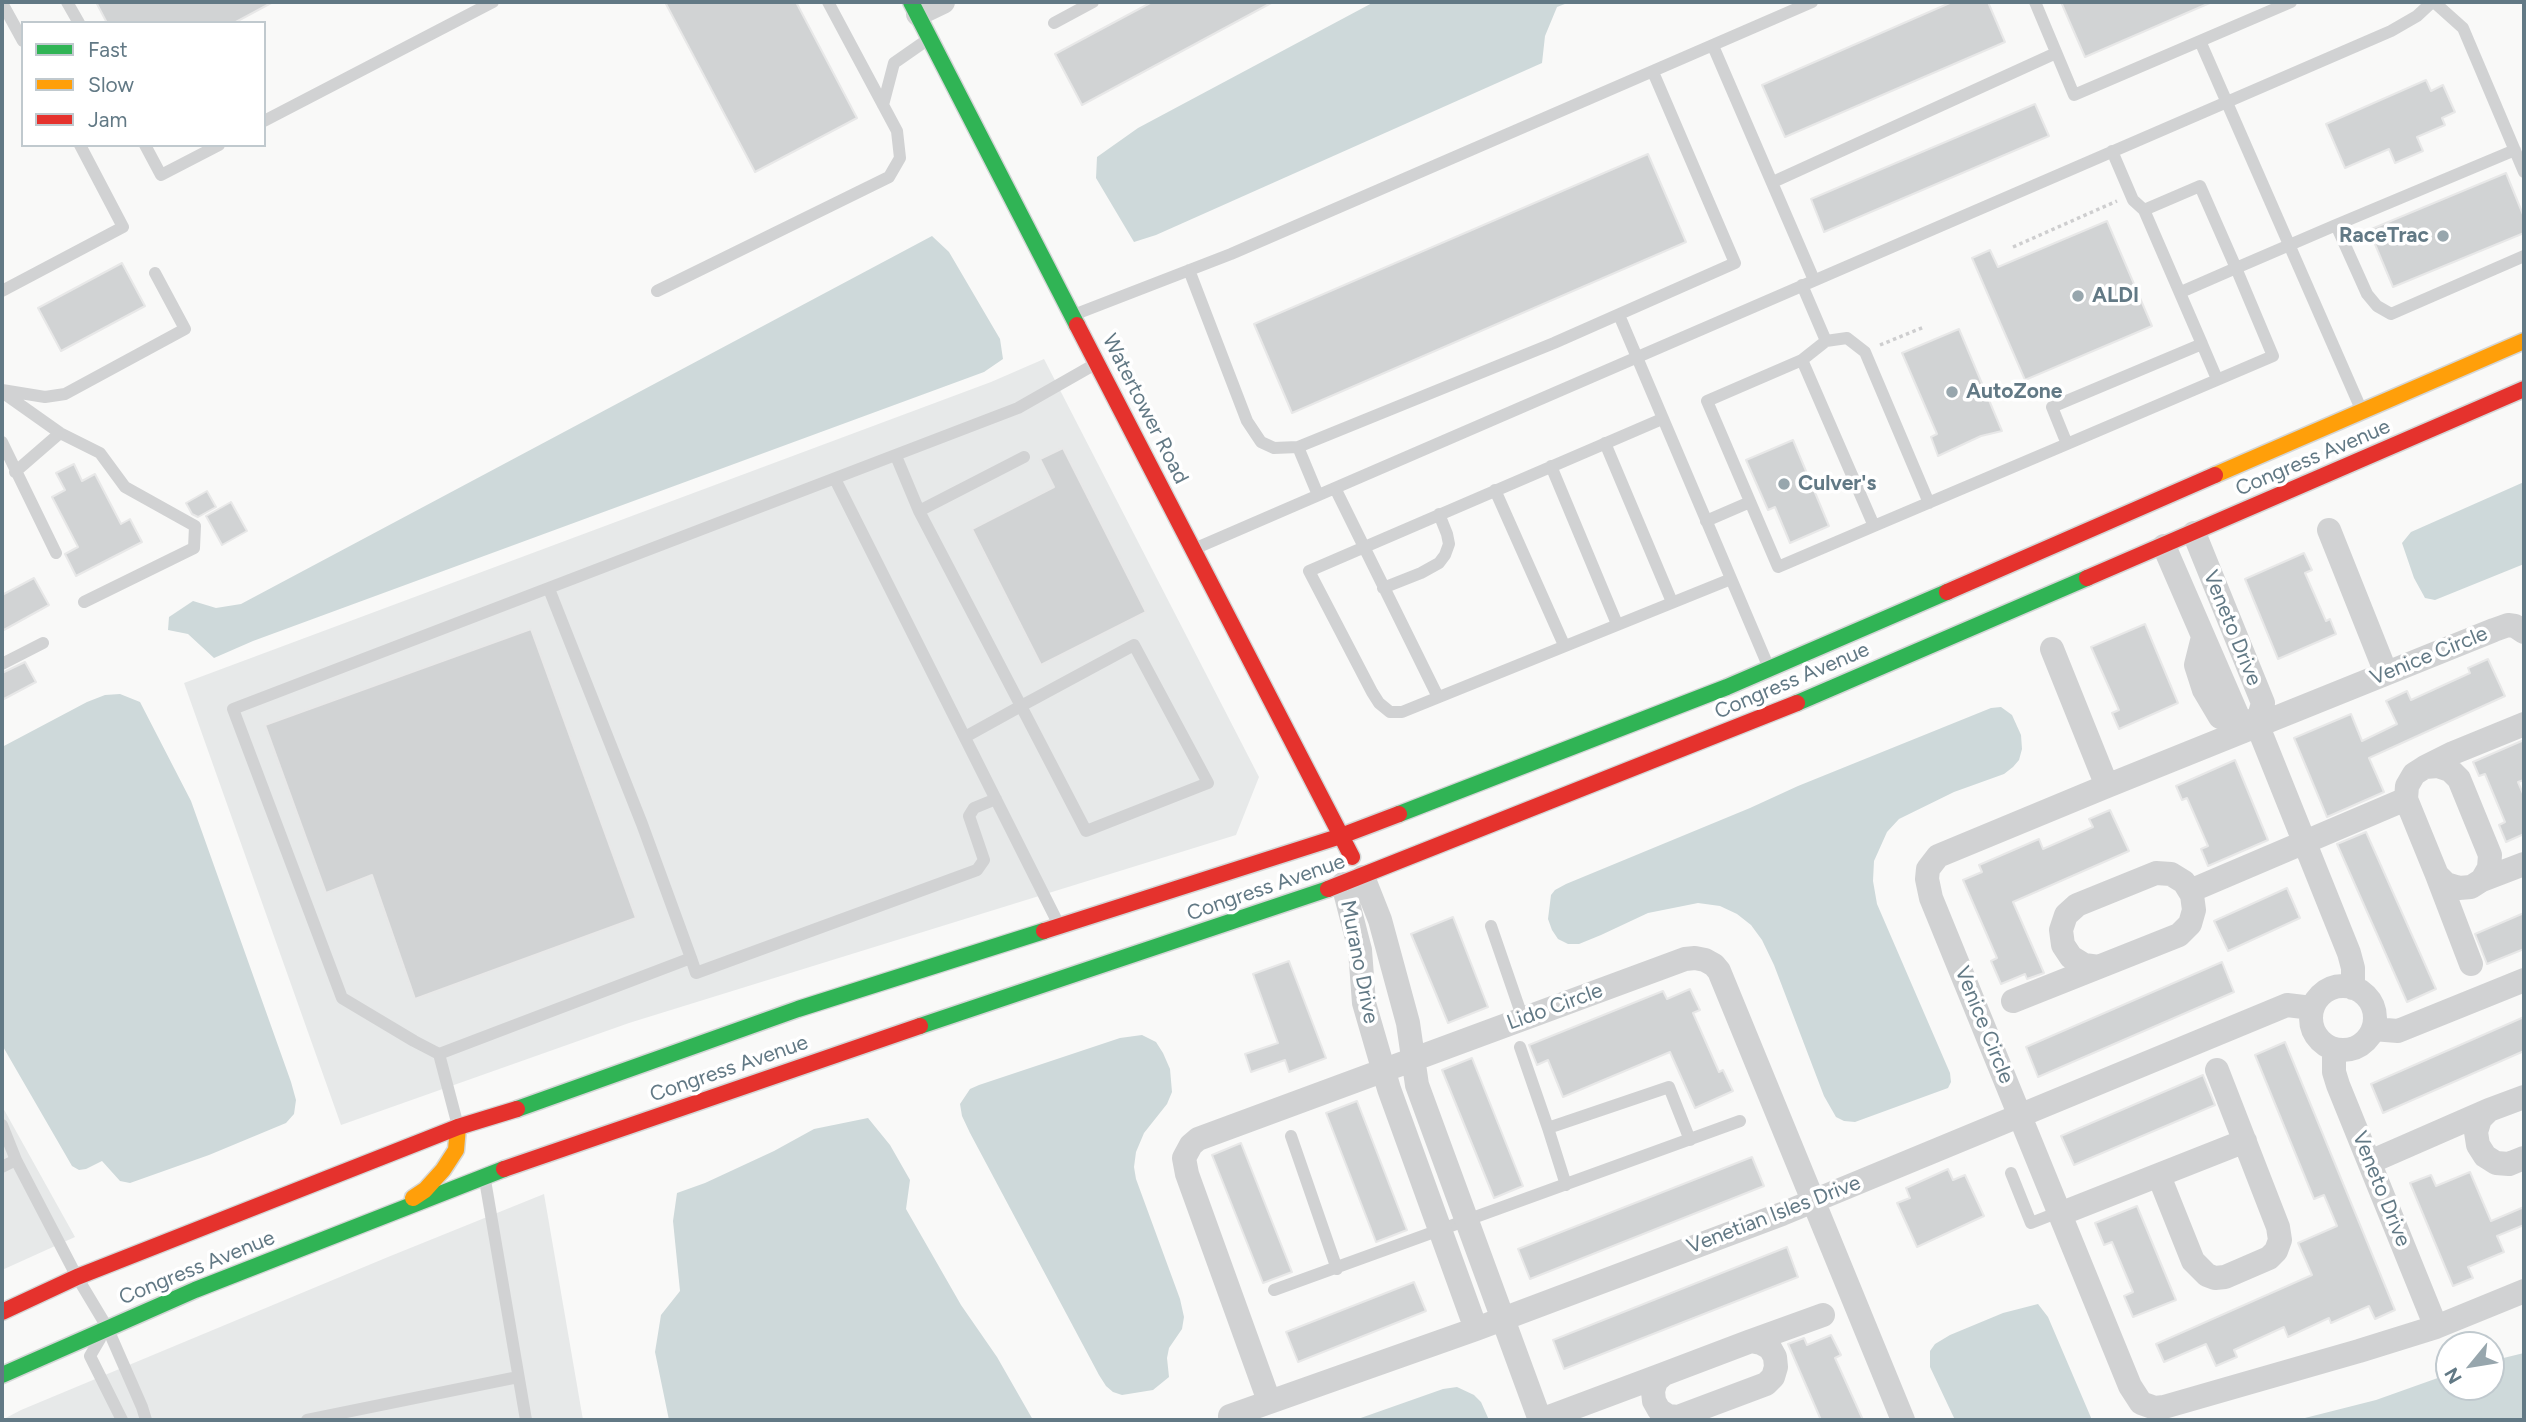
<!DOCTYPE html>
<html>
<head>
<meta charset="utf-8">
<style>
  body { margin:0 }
  #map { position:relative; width:2526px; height:1422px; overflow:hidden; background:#f9f9f8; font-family:Figtree,sans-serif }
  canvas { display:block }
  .frame { position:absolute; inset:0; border:4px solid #627985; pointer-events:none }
  .legend { position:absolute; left:21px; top:21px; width:245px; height:126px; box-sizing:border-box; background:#fff; border:2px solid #c0c9ce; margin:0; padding:9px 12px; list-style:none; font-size:21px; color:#627985 }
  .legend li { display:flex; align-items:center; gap:14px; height:35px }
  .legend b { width:35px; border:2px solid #c0c9ce }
  .north { position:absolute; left:2435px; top:1331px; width:70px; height:70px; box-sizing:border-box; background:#fff; border:2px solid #c0c9ce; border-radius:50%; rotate:240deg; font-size:19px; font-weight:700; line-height:28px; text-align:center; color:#627985 }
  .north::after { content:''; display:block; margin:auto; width:24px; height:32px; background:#97a6ad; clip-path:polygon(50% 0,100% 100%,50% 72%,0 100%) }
</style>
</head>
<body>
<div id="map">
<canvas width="2526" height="1422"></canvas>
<div class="frame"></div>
<ul class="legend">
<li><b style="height:9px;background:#30b455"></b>Fast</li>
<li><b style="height:9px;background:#ff9f0a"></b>Slow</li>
<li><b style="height:9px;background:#e5322d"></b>Jam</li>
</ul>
<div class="north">N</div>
</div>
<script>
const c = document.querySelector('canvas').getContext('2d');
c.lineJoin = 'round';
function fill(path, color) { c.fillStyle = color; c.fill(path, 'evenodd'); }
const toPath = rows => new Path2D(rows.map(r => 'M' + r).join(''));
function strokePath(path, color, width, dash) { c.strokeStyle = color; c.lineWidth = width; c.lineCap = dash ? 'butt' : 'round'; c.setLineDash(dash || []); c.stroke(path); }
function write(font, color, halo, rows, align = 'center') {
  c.font = font + ' Figtree,sans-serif'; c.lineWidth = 7; c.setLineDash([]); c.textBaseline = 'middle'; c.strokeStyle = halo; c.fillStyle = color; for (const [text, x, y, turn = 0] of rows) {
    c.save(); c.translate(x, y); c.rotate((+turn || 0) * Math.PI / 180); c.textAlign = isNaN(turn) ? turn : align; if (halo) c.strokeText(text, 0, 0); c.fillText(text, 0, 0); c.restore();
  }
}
const built = toPath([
  [1044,359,1259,777,1236,835,629,1023,341,1125,184,683,991,382],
  [2,1106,75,1237,2,1270],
  [544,1194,583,1420,2,1420,21,1410,388,1257]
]);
const water = toPath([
  [1374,2,1570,2,1557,7,1545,36,1542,63,1156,235,1134,242,1096,178,1097,157,1138,128],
  [932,236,949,252,1000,339,1003,359,984,372,253,641,214,658,188,634,168,630,169,617,193,601,216,608,241,604],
  [2524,482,2524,564,2435,600,2425,598,2414,578,2402,543,2411,532],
  [120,694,140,702,191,801,291,1082,296,1100,294,1114,286,1123,209,1155,130,1183,120,1181,102,1161,86,1169,79,1170,72,1166,2,1045,2,747,87,702,105,695],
  [2001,707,2012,715,2021,735,2022,749,2019,760,2013,767,2004,774,1954,792,1899,819,1887,832,1874,861,1873,881,1877,904,1950,1073,1951,1082,1948,1088,1855,1122,1844,1121,1836,1117,1824,1096,1774,965,1762,940,1751,925,1737,914,1720,906,1698,903,1648,913,1601,935,1579,944,1568,944,1558,939,1552,930,1548,919,1551,895,1555,890,1566,884,1750,808,1798,786,1991,708],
  [1142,1035,1156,1042,1163,1053,1170,1069,1172,1092,1167,1104,1144,1133,1136,1152,1134,1167,1136,1179,1180,1299,1184,1317,1182,1329,1169,1348,1167,1358,1169,1377,1153,1390,1122,1395,1113,1392,1106,1386,1099,1375,970,1133,962,1116,960,1104,970,1089,979,1085,1120,1038],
  [868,1118,890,1145,910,1180,906,1209,961,1305,997,1357,1033,1420,669,1420,655,1352,661,1315,680,1291,673,1221,677,1193,705,1183,774,1151,814,1129],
  [2038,1304,2048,1317,2092,1420,1955,1420,1930,1367,1930,1351,1935,1344,1950,1335,2003,1313],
  [2524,1353,2524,1420,2297,1420,2376,1400,2449,1374,2449,1387,2491,1387,2491,1361],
  [1457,1387,1474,1395,1481,1402,1489,1420,1355,1420,1443,1389]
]);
const building = toPath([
  [96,2,273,2,234,23,107,23,96,2],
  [665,2,796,2,857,118,755,172,665,2],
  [1152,2,1273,2,1082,105,1055,54,1152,2],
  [1952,2,1988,2,2005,42,1785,137,1762,85,1952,2],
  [2061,2,2212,2,2085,57,2061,2],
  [2426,80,2431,91,2443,85,2455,112,2442,118,2445,125,2417,137,2423,151,2395,163,2389,149,2345,168,2326,124,2426,80],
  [2035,104,2049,136,1824,232,1811,199,2035,104],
  [1648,154,1686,242,1292,413,1254,324,1648,154],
  [2506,173,2524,217,2524,233,2393,287,2369,230,2506,173],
  [2107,221,2152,326,2025,380,1972,258,1990,250,1998,267,2107,221],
  [122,263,145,306,61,351,38,308,122,263],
  [1959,329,2002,431,1981,436,1938,456,1931,437,1937,434,1902,353,1959,329],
  [1793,440,1829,526,1790,543,1775,507,1768,510,1746,460,1793,440],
  [1063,448,1146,612,1041,665,972,529,1054,487,1040,459,1063,448],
  [74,464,82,481,95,474,121,524,130,519,142,542,76,576,65,554,78,547,52,497,65,490,56,473,74,464],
  [207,491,216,507,198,517,192,514,186,503,207,491],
  [231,502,247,531,222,545,206,516,231,502],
  [2304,553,2312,570,2305,573,2326,621,2330,619,2336,634,2278,659,2245,579,2304,553],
  [34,578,49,605,2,631,2,595,34,578],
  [2145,624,2178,703,2119,729,2112,713,2119,710,2091,647,2145,624],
  [531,629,636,918,415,999,372,875,326,893,265,725,531,629],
  [2488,659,2505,696,2369,758,2384,792,2327,817,2294,738,2351,714,2362,741,2397,724,2386,701,2407,691,2411,700,2470,673,2468,668,2488,659],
  [25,662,36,682,2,700,2,673,25,662],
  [2524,740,2524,780,2518,782,2524,796,2524,834,2506,842,2499,825,2505,822,2485,774,2479,776,2473,762,2524,740],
  [2235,760,2268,840,2208,866,2201,849,2208,846,2187,798,2182,800,2176,786,2235,760],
  [2110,810,2129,851,2013,902,2044,973,2027,979,2025,974,2001,984,1991,961,1997,958,1963,880,1982,872,1979,865,2039,839,2043,849,2093,827,2089,819,2110,810],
  [2366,832,2436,989,2407,1002,2337,844,2366,832],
  [2287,888,2300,918,2228,951,2214,921,2287,888],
  [2524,913,2524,949,2487,964,2475,934,2524,913],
  [1453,917,1488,1007,1448,1023,1411,934,1453,917],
  [1289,961,1326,1058,1289,1072,1285,1060,1251,1072,1245,1054,1278,1043,1253,974,1289,961],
  [2222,962,2234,992,2038,1077,2026,1047,2222,962],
  [1690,989,1700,1010,1693,1013,1719,1072,1723,1070,1733,1091,1695,1108,1670,1052,1563,1097,1548,1060,1537,1065,1529,1045,1663,991,1667,999,1690,989],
  [2524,1017,2524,1051,2383,1113,2371,1084,2524,1017],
  [2285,1042,2395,1310,2375,1319,2369,1306,2331,1323,2329,1318,2288,1337,2284,1327,2234,1350,2237,1357,2216,1366,2206,1344,2164,1362,2156,1344,2312,1275,2298,1243,2337,1226,2324,1195,2314,1199,2255,1055,2285,1042],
  [1472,1058,1523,1186,1494,1198,1442,1070,1472,1058],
  [2203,1075,2215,1105,2074,1165,2061,1136,2203,1075],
  [1357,1101,1407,1230,1376,1242,1326,1113,1357,1101],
  [1241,1143,1292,1272,1263,1283,1212,1155,1241,1143],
  [1752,1157,1764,1186,1530,1279,1518,1249,1752,1157],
  [1948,1169,1953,1180,1965,1175,1984,1216,1917,1247,1897,1203,1910,1198,1906,1188,1948,1169],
  [2470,1172,2491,1221,2524,1207,2524,1225,2497,1236,2504,1252,2468,1267,2473,1278,2453,1286,2410,1183,2431,1175,2436,1186,2470,1172],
  [2137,1206,2176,1300,2133,1317,2124,1296,2133,1292,2112,1242,2104,1245,2095,1223,2137,1206],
  [1787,1247,1798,1277,1564,1369,1553,1340,1787,1247],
  [1414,1282,1426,1311,1298,1362,1286,1332,1414,1282],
  [1831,1335,1841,1355,1835,1358,1863,1420,1821,1420,1788,1344,1804,1338,1807,1345,1831,1335]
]);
const path = toPath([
  [2013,247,2117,201],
  [1880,345,1924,327]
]);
const lane = toPath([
  [67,2,79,23],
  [2035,2,2074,95,2291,2],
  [2434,2,2463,28,2524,172],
  [2,3,23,41],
  [1054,23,1093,2],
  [2200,41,2361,409],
  [1713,46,1814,280],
  [883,105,894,63,927,40],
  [264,121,493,2],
  [145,145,161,175,219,145],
  [2112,151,2133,200,2144,210,2202,344,2052,407,2067,444,2273,356,2236,268,2336,225,2367,294,2377,306,2391,314,2524,256],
  [1773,182,2056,53],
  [2144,210,2200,186,2236,268,2181,292],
  [2336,225,2515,150],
  [1189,270,1247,421,1261,442,1274,448,1298,447],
  [2,291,123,227,80,145],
  [657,291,889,177,900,158,897,131,828,2],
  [1076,314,1231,254,1812,2],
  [1619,315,1769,668],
  [1826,341,1847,338,1865,352,1929,503],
  [2202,344,2217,379],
  [1802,360,1707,401,1778,567,1874,526,1802,360,1826,341,1802,285],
  [2,390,45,397,65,394,185,329,155,273],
  [2,392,60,433,100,453,125,487,195,526,194,548,84,602],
  [1662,419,1309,571,1372,692,1379,703,1390,712,1402,712,1731,579],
  [2,442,56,553],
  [1605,443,1672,602],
  [896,456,919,511,1021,706,1134,645,1208,783,1086,831,1021,706,965,737],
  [1551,466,1617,624],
  [15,472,60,433],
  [835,479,1058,923],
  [1335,488,1438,697],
  [1495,490,1564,645],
  [1318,495,1298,447,1554,343,1735,263,1653,72],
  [919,511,1024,457],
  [1706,521,1750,502],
  [1874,526,2067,444],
  [1194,549,2391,31,2417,16,2432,2],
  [1383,588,1421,573,1439,563,1445,555,1449,544,1447,534,1439,514],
  [549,589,642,824,691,958],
  [2,664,43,643],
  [1491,926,1523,1019],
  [1520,1047,1548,1128],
  [439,1054,691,958,696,973,977,870,984,860,969,816,974,808,996,799],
  [2,1125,16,1160,77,1277,107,1327,142,1407,146,1420],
  [458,1126,439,1054,414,1041,342,998,233,709,1018,408,1097,363],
  [1291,1136,1337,1269],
  [2,1167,16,1160],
  [2011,1173,2031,1223,2059,1212],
  [485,1180,526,1420],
  [1566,1185,1548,1128,1669,1087,1690,1140],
  [1274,1290,1740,1121],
  [100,1339,90,1356,122,1420],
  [307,1420,518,1377]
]);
const street = toPath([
  [918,14,943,2],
  [2329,530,2386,673],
  [2194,533,2263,703,2257,724,2349,953,2353,968,2353,988],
  [2164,546,2239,719,2257,724],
  [2524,632,2515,626,2508,625,2494,630,2107,786,1938,856,1928,869,1927,879,1931,898,2130,1386,2141,1403,2155,1408,2164,1407,2359,1351,2436,1327,2524,1291],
  [2203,637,2196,665,2204,690,2220,717,2239,719],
  [2052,649,2107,786],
  [2438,766,2450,770,2459,779,2490,855,2489,868,2482,880,2471,887,2459,888,2446,884,2437,875,2406,799,2407,786,2414,774,2425,767,2438,766],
  [2425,767,2453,753,2524,724],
  [2437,875,2471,964],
  [1363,877,1380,920,1408,1023,1417,1085,1540,1420],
  [2482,880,2524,864],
  [1343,884,1360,950,1364,1003,1389,1089,1476,1329],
  [2190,891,2406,799],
  '2311 1018a32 32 0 1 1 64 0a32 32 0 1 1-64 0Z',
  [2013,1001,2179,935,2190,924,2194,910,2192,895,2184,882,2171,874,2156,873,2077,905,2066,915,2061,930,2063,945,2071,957,2084,965,2099,967],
  [2373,1029,2398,1031,2524,980],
  [2334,1049,2334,1072,2338,1085,2436,1327],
  [2524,1097,2489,1110,2480,1119,2476,1132,2478,1145,2485,1156,2496,1163,2509,1164,2524,1158],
  [2370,1162,2489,1110],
  [2159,1176,2193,1261,2207,1275,2215,1278,2225,1277,2269,1258,2276,1251,2280,1240,2278,1227,2217,1070],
  [2060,1214,2245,1141],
  [1751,1341,1761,1343,1770,1348,1775,1357,1776,1367,1773,1377,1766,1384,1678,1417,1668,1416,1659,1410,1654,1401,1653,1391,1656,1381,1664,1374,1751,1341],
  [1751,1341,1823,1315],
  [1269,1401,1187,1174,1184,1158,1191,1145,1198,1139,1685,959,1695,958,1705,960,1714,965,1719,971,1903,1420],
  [1230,1416,1476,1329,1782,1214,2287,1005,2312,1008],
  [1541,1420,1664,1374]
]);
const fast = toPath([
  [911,2,1077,325],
  [1797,703,2087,578],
  [1399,814,1727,687,1947,592],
  [920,1026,1328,889],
  [517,1109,798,1009,1044,931],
  [2,1375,195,1290,504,1169]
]);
const slow = toPath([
  [2215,475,2524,341],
  [413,1198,425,1190,443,1170,456,1150,458,1127]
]);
const jam = toPath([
  [1077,325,1352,857],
  [2087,578,2524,389],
  [1947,592,2215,475],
  [1328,889,1797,703],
  [1044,931,1341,836,1399,814],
  [504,1169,920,1026],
  [2,1312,77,1277,458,1127,517,1109]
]);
const markers = [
  [2443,236,7,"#97a6ad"],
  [2078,296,7,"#97a6ad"],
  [1952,392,7,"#97a6ad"],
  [1784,484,7,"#97a6ad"]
];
const poiNames = [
  ["RaceTrac",2429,236,"right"],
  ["ALDI",2092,296],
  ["AutoZone",1966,392],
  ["Culver's",1798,484]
];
const streetNames = [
  ["Watertower Road",1145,409,63],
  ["Congress Avenue",2313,458,-23],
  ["Veneto Drive",2232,628,68],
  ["Venice Circle",2429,656,-22],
  ["Congress Avenue",1792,681,-23],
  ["Congress Avenue",1266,888,-19],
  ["Murano Drive",1359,962,79],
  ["Lido Circle",1555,1007,-20],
  ["Venice Circle",1984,1025,68],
  ["Congress Avenue",729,1069,-19],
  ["Veneto Drive",2381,1189,68],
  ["Venetian Isles Drive",1774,1215,-21],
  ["Congress Avenue",197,1268,-22]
];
fill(built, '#e7e9e9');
fill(water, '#ced9da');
fill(building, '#d1d3d4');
strokePath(building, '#e8e8e8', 2);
strokePath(fast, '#d4d6d6', 19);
strokePath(slow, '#d4d6d6', 19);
strokePath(jam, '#d4d6d6', 19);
strokePath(path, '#cececf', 3.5, [3.5, 3.5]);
strokePath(lane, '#d1d2d3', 12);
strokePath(street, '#d1d2d3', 24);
strokePath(fast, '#30b455', 16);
strokePath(slow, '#ff9f0a', 16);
strokePath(jam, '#e5322d', 16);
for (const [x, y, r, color] of markers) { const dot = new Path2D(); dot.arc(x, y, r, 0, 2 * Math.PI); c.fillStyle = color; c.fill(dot); strokePath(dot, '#fff', 2.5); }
write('bold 21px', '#627985', '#fff', poiNames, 'left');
write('21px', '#627985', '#fff', streetNames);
</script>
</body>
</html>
